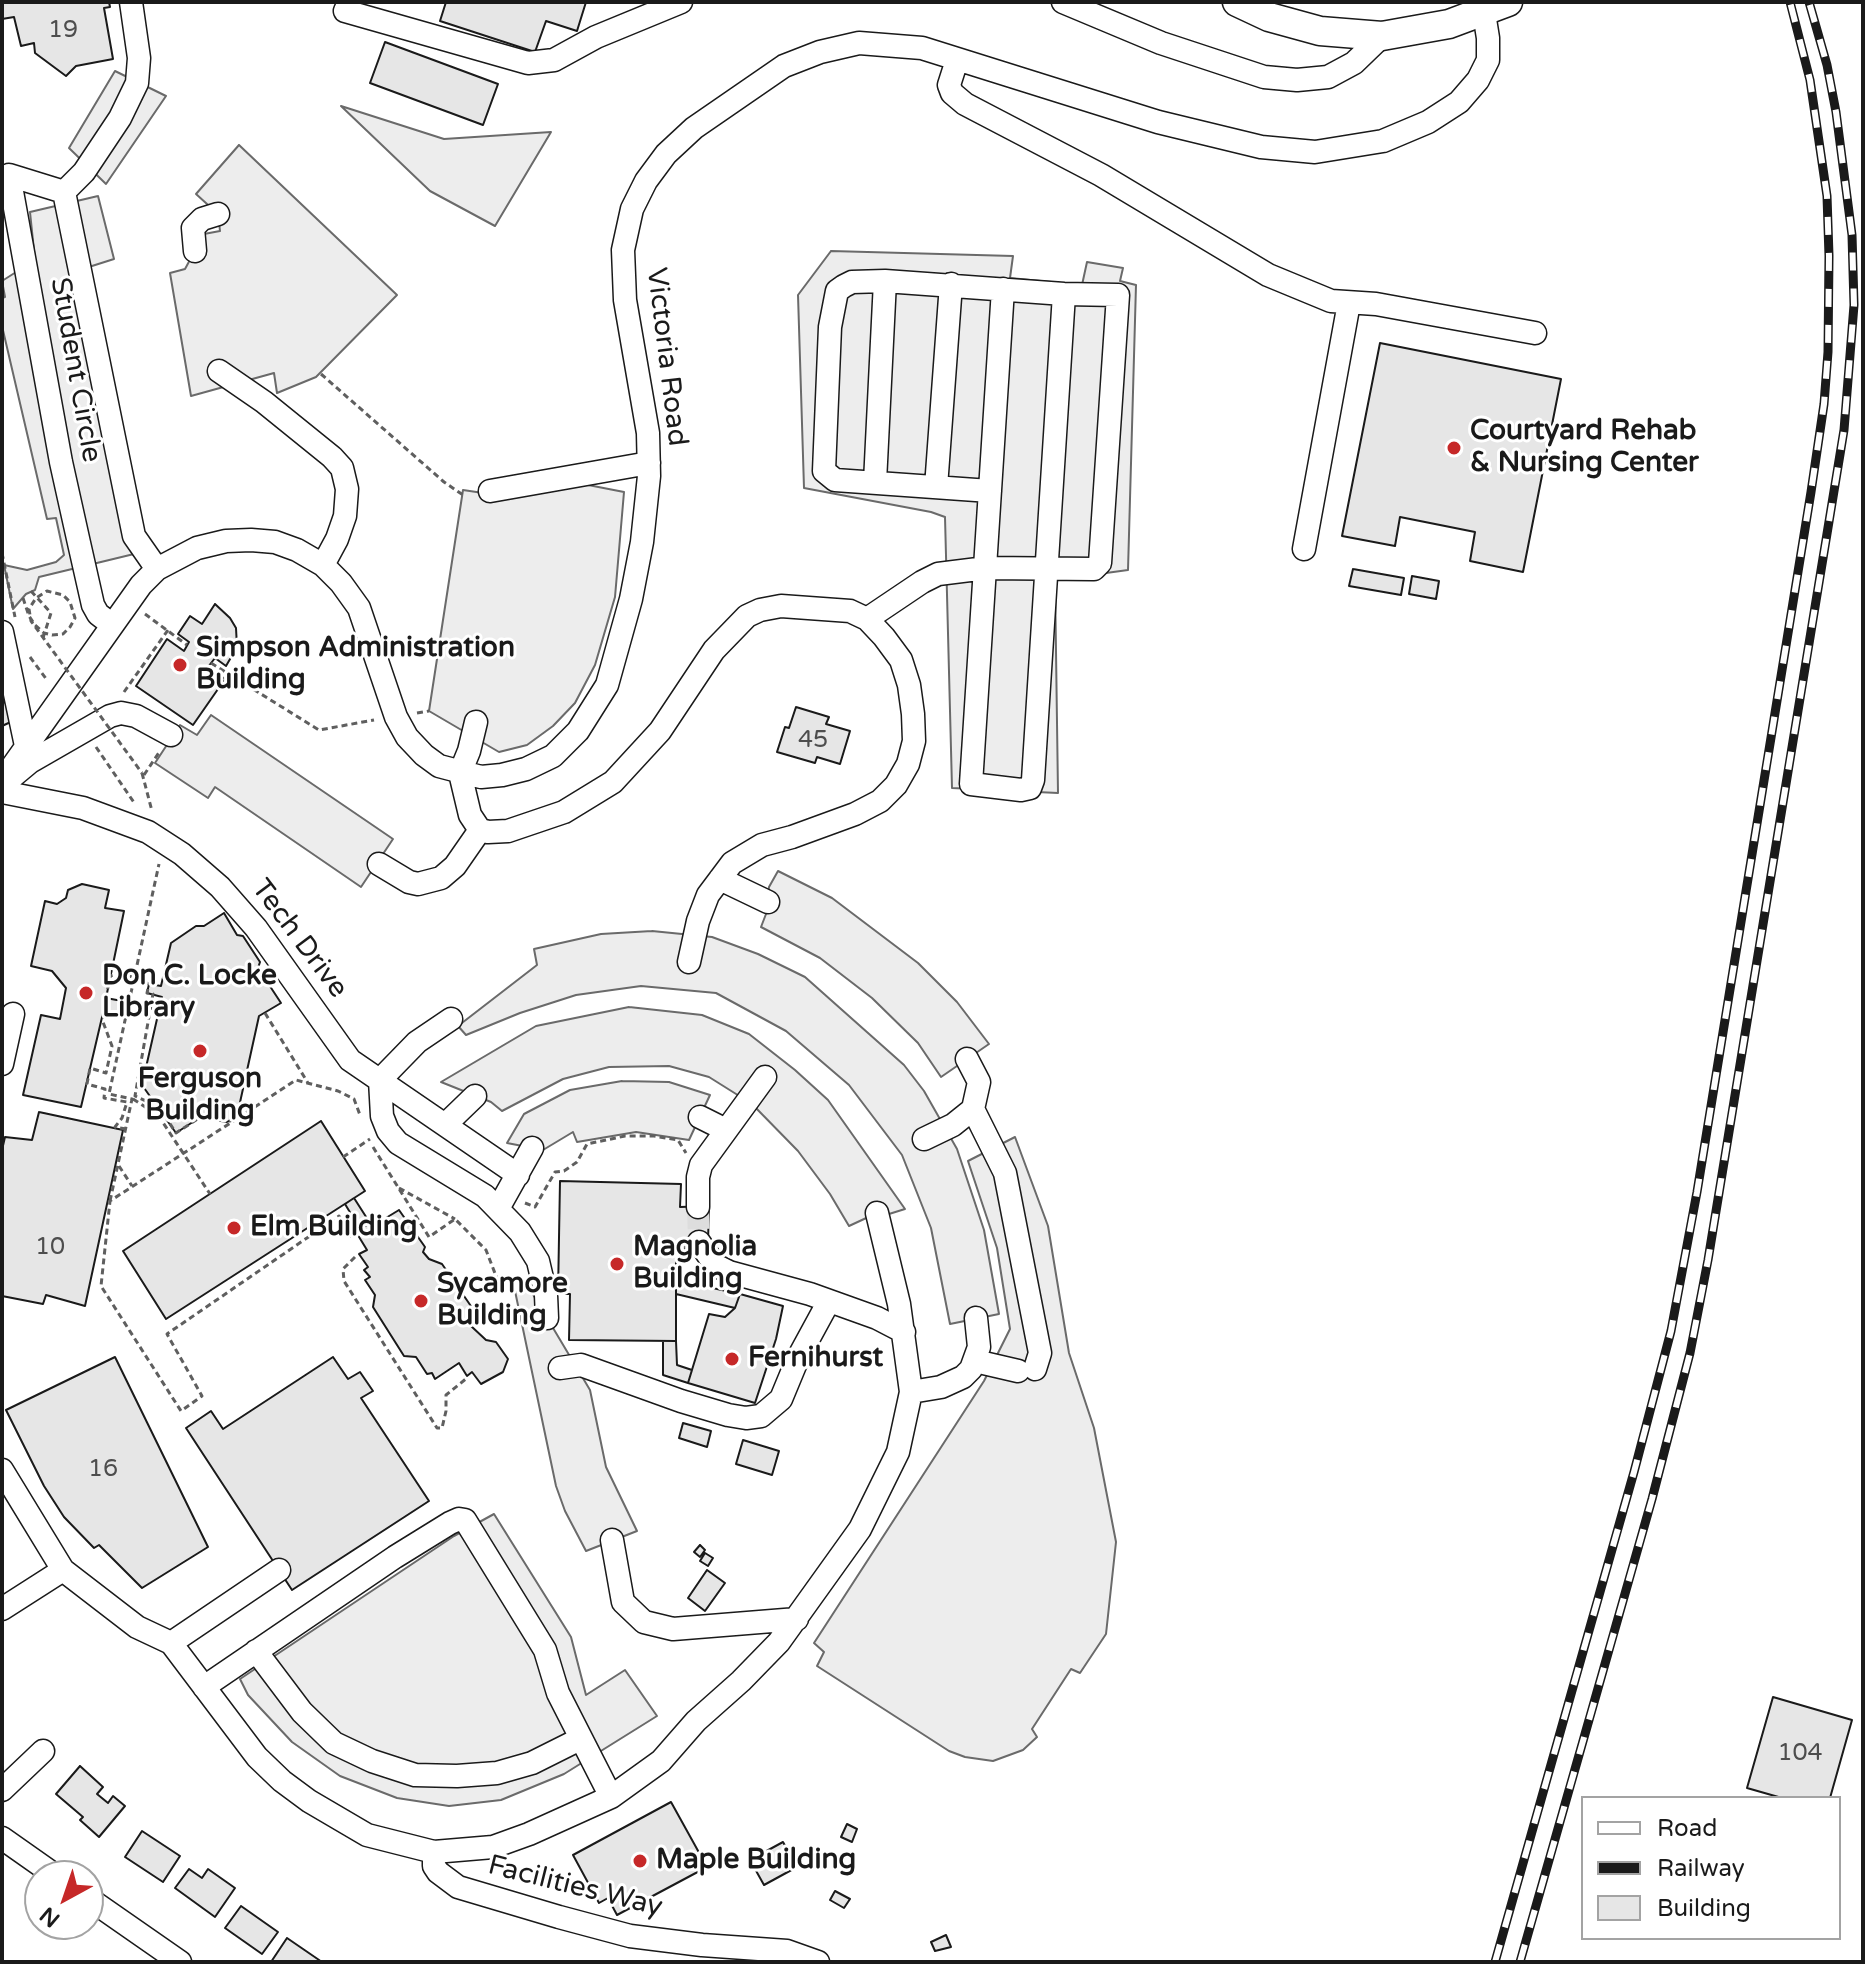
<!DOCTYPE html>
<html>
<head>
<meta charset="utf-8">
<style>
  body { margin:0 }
  #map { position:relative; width:1865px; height:1964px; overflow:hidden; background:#fff; font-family:"Varela Round",sans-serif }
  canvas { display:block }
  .frame { position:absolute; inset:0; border:4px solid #1a1a1a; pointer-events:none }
  .legend { position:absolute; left:1581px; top:1796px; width:260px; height:144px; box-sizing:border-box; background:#fff; border:2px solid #a3a3a3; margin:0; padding:10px 14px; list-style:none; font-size:24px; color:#1a1a1a }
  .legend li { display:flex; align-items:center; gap:16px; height:40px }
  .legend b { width:40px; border:2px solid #a3a3a3 }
  .north { position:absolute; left:24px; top:1860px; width:80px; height:80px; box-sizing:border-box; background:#fff; border:2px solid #a3a3a3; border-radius:50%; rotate:220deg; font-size:22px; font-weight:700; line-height:32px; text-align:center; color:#1a1a1a }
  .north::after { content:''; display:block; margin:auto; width:28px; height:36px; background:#c62828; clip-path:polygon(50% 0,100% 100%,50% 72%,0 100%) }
</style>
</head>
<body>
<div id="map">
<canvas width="1865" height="1964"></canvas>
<div class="frame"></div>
<ul class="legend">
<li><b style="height:10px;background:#fff"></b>Road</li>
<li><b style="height:10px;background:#1a1a1a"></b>Railway</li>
<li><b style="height:22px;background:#e6e6e6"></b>Building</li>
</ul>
<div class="north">N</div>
</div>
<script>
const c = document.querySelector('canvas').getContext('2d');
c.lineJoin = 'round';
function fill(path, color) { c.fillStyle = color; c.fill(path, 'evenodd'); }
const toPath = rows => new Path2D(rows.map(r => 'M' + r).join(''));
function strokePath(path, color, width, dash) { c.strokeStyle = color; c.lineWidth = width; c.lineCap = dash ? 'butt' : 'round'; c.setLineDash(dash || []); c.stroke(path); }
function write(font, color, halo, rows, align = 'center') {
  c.font = font + ' "Varela Round",sans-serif'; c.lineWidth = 6; c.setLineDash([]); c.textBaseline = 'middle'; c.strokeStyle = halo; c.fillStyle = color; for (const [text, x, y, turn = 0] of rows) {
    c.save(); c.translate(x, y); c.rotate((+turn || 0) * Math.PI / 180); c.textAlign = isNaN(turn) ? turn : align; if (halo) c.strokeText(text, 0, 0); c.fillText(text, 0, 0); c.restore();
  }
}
const parking = toPath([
  [115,71,166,96,106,184,69,148,115,71],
  [341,106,444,139,551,132,495,226,430,191,341,106],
  [239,145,397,295,316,377,277,393,274,373,191,396,170,273,185,269,204,234,220,231,218,214,196,194,239,145],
  [98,196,114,259,70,273,134,554,39,577,35,590,26,594,13,609,4,565,27,570,56,562,64,555,56,518,47,519,2,326,2,298,5,297,2,281,35,260,30,212,98,196],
  [831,251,1013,256,1010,278,1082,285,1087,262,1123,268,1120,281,1136,285,1128,570,1055,580,1058,793,952,788,945,517,931,512,804,488,798,295,831,251],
  [583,484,624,492,615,597,595,665,575,703,553,726,527,745,499,752,429,711,463,490,503,496,583,484],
  [211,715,393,839,361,887,215,787,208,798,155,763,180,725,197,735,211,715],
  [778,871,832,898,918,963,957,1002,989,1044,941,1077,918,1043,872,998,820,958,761,927,766,914,769,887,778,871],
  [652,931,712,937,758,954,805,977,904,1065,924,1091,957,1149,984,1230,999,1314,950,1324,931,1228,902,1155,849,1085,786,1031,716,993,641,986,576,995,520,1013,466,1035,458,1026,537,965,534,949,601,934,652,931],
  [629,1007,702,1015,749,1034,795,1070,828,1100,905,1209,889,1214,877,1213,849,1226,830,1194,798,1151,752,1104,709,1077,669,1066,609,1067,563,1079,502,1111,491,1102,441,1082,536,1026,629,1007],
  [622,1081,669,1082,710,1095,689,1140,636,1132,577,1142,573,1132,543,1150,507,1143,524,1114,570,1090,622,1081],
  [1015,1137,1048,1226,1069,1353,1094,1428,1116,1542,1106,1634,1080,1673,1071,1669,1032,1729,1037,1737,1023,1750,993,1761,965,1757,949,1751,817,1666,824,1652,814,1643,984,1381,1010,1329,997,1248,968,1161,1015,1137],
  [528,1286,590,1390,606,1467,637,1531,586,1551,565,1511,556,1486,515,1291,528,1286],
  [494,1514,571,1637,586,1695,625,1670,657,1716,564,1774,501,1800,449,1806,397,1798,340,1776,292,1742,248,1695,240,1679,454,1536,494,1514]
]);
const building = toPath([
  [2,2,109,2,110,7,104,8,113,59,76,66,66,76,35,53,34,43,21,46,14,17,2,19,2,2],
  [446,2,586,2,577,31,546,21,535,52,440,21,446,2],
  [385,42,498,84,483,125,370,83,385,42],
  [1380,343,1561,379,1523,572,1470,561,1475,532,1400,517,1395,546,1342,536,1380,343],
  [1353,569,1404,578,1401,595,1349,586,1353,569],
  [1412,576,1439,581,1436,599,1409,594,1412,576],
  [215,604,230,618,236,628,237,647,226,666,215,658,208,667,225,679,193,725,136,686,167,639,184,651,189,642,178,634,190,616,202,624,215,604],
  [2,697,15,720,2,726,2,697],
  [796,707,829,717,826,724,850,731,840,764,817,757,815,763,777,752,785,727,789,728,796,707],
  [82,884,109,890,105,908,124,911,106,998,122,1001,118,1016,103,1013,81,1107,23,1095,41,1015,60,1019,66,988,52,971,31,966,45,901,57,904,66,898,68,890,82,884],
  [224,913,237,935,243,936,260,962,258,968,281,1003,259,1016,237,1116,227,1122,202,1116,176,1133,142,1085,162,997,147,993,149,984,161,986,171,943,196,926,204,926,224,913],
  [39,1112,123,1130,85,1306,46,1295,43,1304,2,1296,2,1150,5,1137,32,1140,39,1112],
  [321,1121,365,1191,166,1319,123,1251,321,1121],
  [560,1181,681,1184,680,1207,709,1206,708,1242,686,1242,684,1261,676,1261,676,1341,569,1340,570,1294,558,1294,560,1181],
  [354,1198,370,1223,360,1229,345,1204,354,1198],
  [399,1210,425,1247,423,1252,429,1259,442,1264,475,1312,471,1326,486,1340,496,1342,508,1359,503,1372,481,1384,472,1372,467,1376,459,1363,435,1379,432,1373,427,1374,416,1357,404,1356,373,1307,375,1295,365,1280,370,1277,364,1270,368,1267,359,1254,367,1250,356,1232,370,1223,376,1224,399,1210],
  [676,1280,740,1294,735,1308,676,1294,676,1280],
  [740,1294,783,1306,776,1339,755,1403,688,1383,709,1314,725,1317,735,1308,740,1294],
  [663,1341,676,1341,677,1365,692,1370,688,1383,663,1375,663,1341],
  [115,1357,208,1547,142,1588,99,1545,94,1548,64,1517,44,1486,6,1410,115,1357],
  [333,1357,348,1379,360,1372,373,1391,361,1398,429,1501,292,1590,186,1428,211,1411,223,1429,333,1357],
  [683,1423,711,1431,707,1447,679,1438,683,1423],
  [743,1440,779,1451,772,1475,736,1464,743,1440],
  [700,1545,705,1550,700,1557,694,1552,700,1545],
  [705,1553,713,1558,708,1566,700,1561,705,1553],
  [707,1570,725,1583,705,1611,688,1598,707,1570],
  [1773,1697,1852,1720,1830,1798,1782,1798,1747,1788,1773,1697],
  [80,1766,103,1787,97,1794,108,1803,113,1796,125,1806,99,1837,80,1820,83,1817,56,1794,80,1766],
  [671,1802,707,1867,617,1915,608,1898,599,1903,573,1855,671,1802],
  [847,1824,857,1829,852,1842,841,1837,847,1824],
  [142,1831,180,1856,163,1882,125,1857,142,1831],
  [783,1842,797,1867,764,1885,750,1860,783,1842],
  [189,1869,202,1878,208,1869,235,1888,215,1917,175,1888,189,1869],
  [835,1891,850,1899,844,1908,830,1900,835,1891],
  [241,1906,278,1932,262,1954,225,1928,241,1906],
  [946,1935,951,1947,935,1951,931,1942,946,1935],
  [287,1938,322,1962,271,1962,287,1938]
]);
const minorTunnel = toPath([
  [698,1207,699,1242]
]);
const path = toPath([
  [321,374,444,482,463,495],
  [2,553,15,617],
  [31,591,51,613,43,638],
  [145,614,187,645],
  [30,657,47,680],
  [211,663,319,730,374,720],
  [124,692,168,630],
  [417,713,429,711],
  [96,747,135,804],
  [142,773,152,811],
  [144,775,160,751],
  [265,1013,308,1083],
  [133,1099,158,1115,210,1194],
  [238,1118,296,1080,338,1091,354,1099,360,1115],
  [126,1129,115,1127,122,1118,127,1102,104,1098,105,1089,87,1084,90,1068,106,1073,112,1046,103,1022,106,998,110,976,122,973,149,984,147,993,153,994,135,1096,159,1107,176,1133,202,1116,227,1122,238,1118,110,1201,101,1286,181,1411,202,1396,167,1334,339,1216,353,1239],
  [373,1147,429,1237,455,1219,486,1250,496,1276,512,1293],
  [343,1157,370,1139],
  [119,1166,132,1186],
  [399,1188,455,1219],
  [110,1201,132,1099,109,1094,159,864],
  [525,1203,535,1207,555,1172,564,1171,577,1162,587,1144,625,1136,654,1136,678,1140,686,1153],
  [355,1257,343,1269,344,1281,437,1428,442,1428,446,1411,446,1395,467,1378]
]);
const minor = toPath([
  [349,2,345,11,528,63,554,60,596,37,681,2],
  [1063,2,1161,43,1264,77,1297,80,1328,77,1354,63,1382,36],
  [957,60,949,85,952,93,965,104,1101,175,1268,275,1331,301,1376,304,1535,333],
  [64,192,9,175,61,462,79,543,93,605,98,614,111,624],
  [64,192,134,536,157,569],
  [64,192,84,172,120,118,137,83,139,58,131,2],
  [195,251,193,228,202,219,218,214],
  [1003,289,971,784,1021,790,1030,788,1033,780,1064,294],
  [219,371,264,402,332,457,342,468,347,489,345,516,337,539,323,565],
  [875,482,885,281],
  [936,487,951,284],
  [490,491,649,463],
  [1304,549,1349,303],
  [867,619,922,582,938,574,986,568,1094,569,1100,563,1118,295,1064,294,885,281,852,282,844,286,837,291,830,327,824,471,835,480,990,491],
  [2,632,26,746],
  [476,722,469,751,460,773,470,815,480,830,488,832,508,831,564,812,613,782,660,731,714,650,747,616,760,610,781,606,850,611,867,619,884,637,901,660,909,685,913,714,914,741,908,764,896,785,880,801,855,814,792,837,762,845,732,863,708,895,698,921,689,962],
  [12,777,30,762,110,716,121,713,136,716,171,735],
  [2,781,141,585,157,569,197,548,226,541,251,540,275,542,297,550,323,565,341,583,359,608,396,717,407,737,424,755,439,766,481,777,502,775,526,769,553,756,578,731,607,685,631,599,642,542,649,476,648,433,625,300,623,250,632,209,646,181,666,154,694,128,784,66,820,52,859,43,922,48,1158,122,1261,147,1315,152,1383,141,1428,122,1459,102,1478,80,1488,60,1488,38,1484,13],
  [2,792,83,808,148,832,182,854,220,887,256,928,350,1060,518,1175],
  [379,864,409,882,418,884,441,878,455,866,480,830],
  [720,879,768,902],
  [2,1064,13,1014],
  [380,1080,382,1116,388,1131,398,1143,485,1196,520,1232,538,1261,546,1295,547,1318],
  [380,1080,417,1042,451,1019],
  [973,1109,1005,1173,1040,1353,1035,1369],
  [700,1117,726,1130],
  [446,1124,475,1096],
  [924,1139,953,1125,973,1109,979,1082,967,1059],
  [499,1207,532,1148],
  [698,1207,698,1177,701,1165,765,1077],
  [699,1242,715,1265,729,1272,810,1294,877,1318,904,1332],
  [975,1361,1018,1371],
  [560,1368,581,1365,681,1401,728,1415,746,1418,761,1416,781,1399,798,1358,829,1301],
  [911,1392,941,1387,963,1377,971,1369,979,1347,976,1318],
  [2,1470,63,1570,137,1627,171,1643,257,1757,282,1781,309,1801,367,1835,434,1852,493,1847,529,1834,611,1797,661,1761,696,1721,741,1681,779,1642,860,1529,898,1452,911,1392,899,1304,877,1213],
  [612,1540,623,1602,644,1622,673,1629,797,1619],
  [2,1609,63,1570],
  [171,1643,279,1570],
  [256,1651,302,1712,334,1743,372,1761,415,1775,457,1776,497,1773,532,1763,580,1739],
  [204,1687,395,1557,450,1523,459,1519,465,1520,545,1650,558,1693,611,1797],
  [2,1790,43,1751],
  [2,1838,56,1876],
  [434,1852,434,1866,438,1872,458,1887,559,1917,630,1936,702,1945,787,1951,818,1962],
  [88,1898,180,1962]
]);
const major = toPath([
  [1237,2,1269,17,1320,31,1382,36,1449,24,1508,2]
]);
const rail = toPath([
  [1495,1962,1634,1472,1671,1331,1697,1192,1811,492,1824,404,1828,352,1829,256,1827,196,1810,80,1790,2],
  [1520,1962,1652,1499,1690,1353,1708,1260,1844,430,1854,305,1852,235,1836,112,1827,65,1809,2]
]);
const pathBridge = toPath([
  [23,598,29,616,35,625,44,633,52,635,63,634,70,627,75,618,70,602,63,595,47,591,36,598,29,609,31,621,142,773]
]);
const markers = [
  [1454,448,8,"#c62828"],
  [180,665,8,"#c62828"],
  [86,993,8,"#c62828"],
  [200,1051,8,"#c62828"],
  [234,1228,8,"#c62828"],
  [617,1264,8,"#c62828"],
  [421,1301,8,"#c62828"],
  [732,1359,8,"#c62828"],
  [640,1861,8,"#c62828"]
];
const numberNames = [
  ["19",63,31],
  ["45",813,741],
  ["10",50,1248],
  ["16",103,1470],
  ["104",1800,1754]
];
const streetNames = [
  ["Victoria Road",666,357,83],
  ["Student Circle",75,370,80],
  ["Tech Drive",299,939,53],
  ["Facilities Way",575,1887,14]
];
const poiNames = [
  ["Courtyard Rehab",1470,432],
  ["& Nursing Center",1470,464],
  ["Simpson Administration",196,649],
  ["Building",196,681],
  ["Don C. Locke",102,977],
  ["Library",102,1009],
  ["Ferguson",200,1080,"center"],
  ["Building",200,1112,"center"],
  ["Elm Building",250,1228],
  ["Magnolia",633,1248],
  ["Building",633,1280],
  ["Sycamore",437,1285],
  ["Building",437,1317],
  ["Fernihurst",748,1359],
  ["Maple Building",656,1861]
];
fill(parking, '#ededed');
strokePath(parking, '#6a6a6a', 2);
fill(building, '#e6e6e6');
strokePath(building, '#1a1a1a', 2);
strokePath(minorTunnel, '#ddd', 22, [22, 11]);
strokePath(minor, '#1a1a1a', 25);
strokePath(major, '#1a1a1a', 31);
strokePath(path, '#5f5f5f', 3, [6, 4]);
strokePath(minor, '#fff', 22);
strokePath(major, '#fff', 28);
strokePath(rail, '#1a1a1a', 9);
strokePath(rail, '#fff', 6, [18]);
strokePath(pathBridge, '#5f5f5f', 3, [6, 4]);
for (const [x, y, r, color] of markers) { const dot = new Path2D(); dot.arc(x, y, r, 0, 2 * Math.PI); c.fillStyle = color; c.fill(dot); strokePath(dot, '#fff', 3); }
write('24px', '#4d4d4d', null, numberNames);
write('28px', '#1a1a1a', '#fff', streetNames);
write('bold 28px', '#1a1a1a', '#fff', poiNames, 'left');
</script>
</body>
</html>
